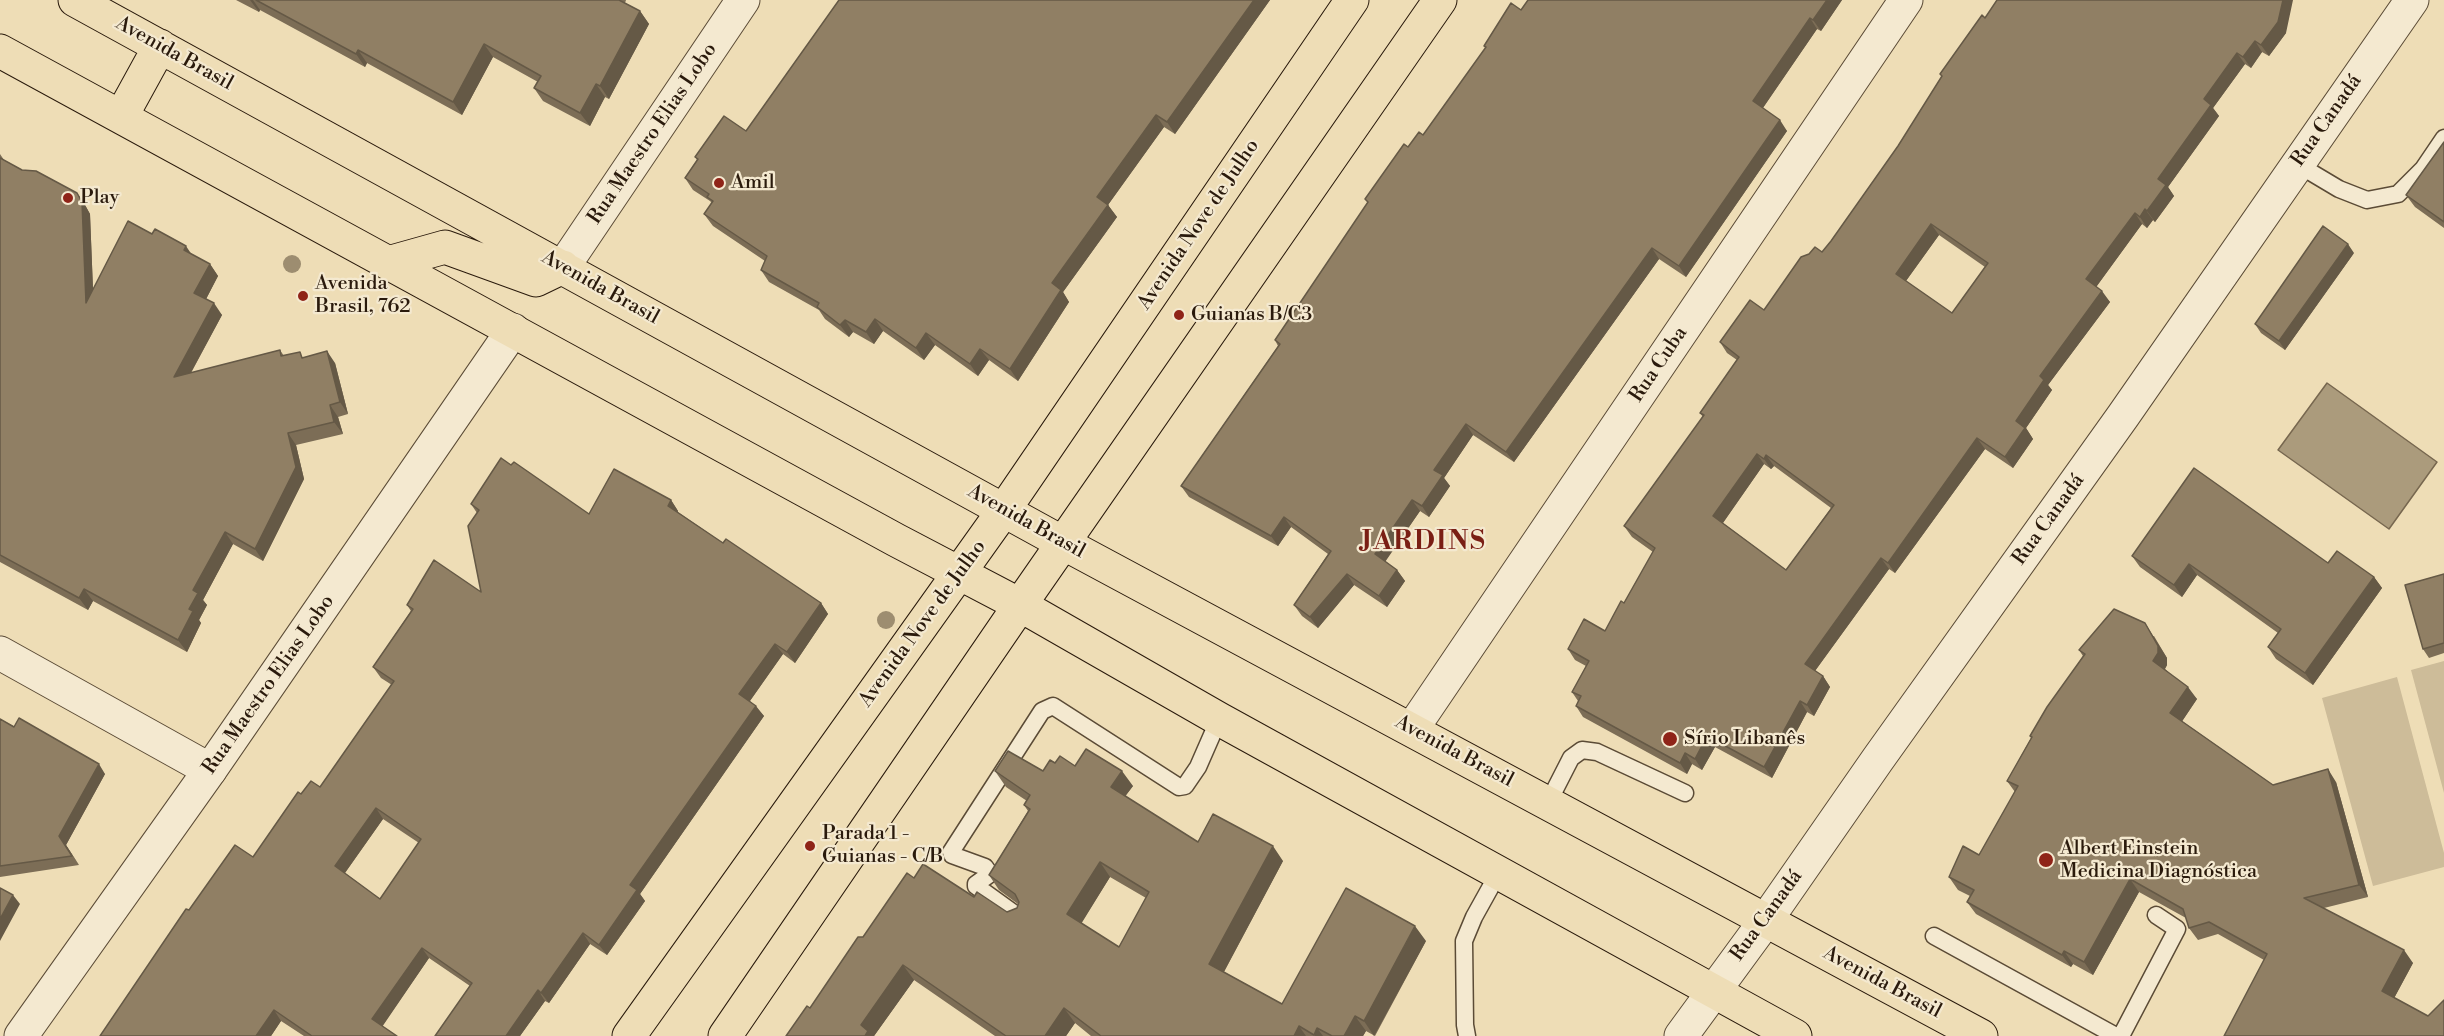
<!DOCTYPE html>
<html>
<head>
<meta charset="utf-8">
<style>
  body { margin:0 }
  canvas { display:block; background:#eeddb6 }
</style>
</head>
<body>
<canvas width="2444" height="1036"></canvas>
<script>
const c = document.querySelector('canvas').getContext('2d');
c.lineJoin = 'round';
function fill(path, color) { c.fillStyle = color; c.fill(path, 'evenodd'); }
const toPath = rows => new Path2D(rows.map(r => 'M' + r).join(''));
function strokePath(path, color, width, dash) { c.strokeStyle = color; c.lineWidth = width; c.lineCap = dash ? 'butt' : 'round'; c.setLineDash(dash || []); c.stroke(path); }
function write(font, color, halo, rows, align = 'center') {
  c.font = font + ' "Libre Bodoni",serif'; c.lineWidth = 4.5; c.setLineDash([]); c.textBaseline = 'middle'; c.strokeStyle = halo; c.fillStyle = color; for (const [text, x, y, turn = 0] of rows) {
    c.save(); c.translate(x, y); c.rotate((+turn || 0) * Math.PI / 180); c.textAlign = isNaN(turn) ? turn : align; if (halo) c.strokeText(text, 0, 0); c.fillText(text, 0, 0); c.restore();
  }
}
const green = toPath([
  [2444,661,2444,793,2411,670],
  [2397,677,2444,853,2444,867,2373,886,2322,698]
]);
const water = toPath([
  [2327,383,2437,462,2389,529,2278,450,2327,383]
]);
const service = toPath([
  [2297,164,2339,189,2367,200,2398,194,2423,169,2444,138],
  [1548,803,1571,758,1582,750,1597,752,1685,793],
  [1019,917,976,886,976,884,990,874,985,867,952,855,951,852,1042,711,1053,706,1179,787,1185,786,1198,767,1219,719],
  [1934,936,2116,1036],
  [1467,1036,1465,1025,1464,941,1474,917,1499,872],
  [2121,1036,2177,929,2156,915]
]);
const minor = toPath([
  [0,653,210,770],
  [1412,729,1906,0],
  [1681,1036,1766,920]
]);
const tertiary = toPath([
  [563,267,743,0],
  [1766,920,1878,759,2123,416,2412,0],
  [21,1036,210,770,513,330]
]);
const primary = toPath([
  [75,0,1063,543,1981,1036],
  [0,51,896,540,1020,605,1219,719,1795,1036],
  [121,117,160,46],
  [388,263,445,247,536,280,563,267],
  [629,1036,1004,510,1352,0],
  [725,1036,1020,605,1440,0]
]);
const trees = [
  [292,264],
  [886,620]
];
const wall = toPath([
  [236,0,626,0,625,3,640,11,649,24,609,99,605,97,590,126,543,101,534,88,538,82,493,57,462,115,367,63,365,67,260,10,259,12],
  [839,0,1270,0,1175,134,1164,127,1108,205,1117,217,1063,292,1069,302,1018,381,989,360,978,376,935,345,924,360,883,331,874,344,853,332,849,337,825,319,819,310,769,282,761,270,765,261,713,226,704,214,712,203,710,201,693,190,685,178,697,160,695,157,746,131],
  [1842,0,1821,31,1817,29,1763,108,1787,131,1686,277,1659,259,1514,462,1473,435,1444,478,1450,486,1429,517,1420,511,1385,561,1397,570,1405,581,1387,607,1354,585,1318,628,1302,616,1294,605,1328,554,1291,527,1278,546,1189,497,1181,486,1278,346,1275,340,1368,203,1365,199,1408,147,1423,135,1486,48,1484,46,1521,10],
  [1985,18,2286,33,2269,56,2262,52,2251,68,2245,64,2213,108,2219,116,2168,187,2174,196,2155,222,2153,220,2147,228,2142,224,2096,287,2110,302,2048,385,2052,390,2026,428,2033,439,2013,468,1985,449,1895,573,1889,569,1815,671,1823,676,1830,687,1814,716,1807,712,1772,778,1715,747,1702,770,1692,764,1687,774,1583,717,1576,706,1578,701,1572,692,1586,666,1575,660,1568,649,1605,631,1624,603,1653,552,1632,537,1624,526,1703,417,1700,413,1737,360,1727,353,1720,342,1764,310,1822,252,1831,241,1898,146,1942,77,1940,74],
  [1939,235,1985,267,1952,313,1906,281],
  [1764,464,1771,469,1774,466,1831,508,1786,570,1723,523],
  [2444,142,2444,228,2415,207,2406,195],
  [0,154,4,160,22,170,77,193,85,205,90,214,93,289,192,255,210,264,218,276,206,299,222,315,191,373,280,350,284,356,304,357,335,363,348,414,338,417,343,434,296,445,304,479,263,561,233,544,203,600,207,605,199,620,201,623,187,652,93,601,88,610,0,562],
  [2354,253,2285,350,2261,333,2255,324],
  [671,500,678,511,678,512,723,543,821,603,828,614,795,663,783,654,750,701,764,716,640,894,645,901,607,955,590,944,549,1003,545,1001,520,1036,435,1036,470,986,429,958,382,1026,397,1036,304,1036,281,1021,271,1036,100,1036,189,910,253,857,301,794,320,787,392,685,381,678,373,667,411,611,407,605,481,592,477,513,471,504,589,514],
  [383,819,419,843,380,899,345,873],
  [2132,556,2328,563,2374,577,2382,588,2313,685,2276,659,2268,647,2278,633,2197,575,2182,597,2140,567],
  [2444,574,2444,653,2429,658,2423,649],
  [2154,636,2167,658,2167,665,2165,669,2197,699,2182,721,2273,785,2336,782,2368,897,2324,908,2413,963,2394,998,2444,1036,2264,960,2218,934,2198,940,2189,928,2186,918,2139,892,2093,975,2073,964,2071,967,1976,914,1967,902,1970,896,1958,890,1949,877,1979,855,2015,792,2007,781,2031,738,2030,736,2083,656,2079,650],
  [0,719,105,774,66,845,79,865,0,877],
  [1055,763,1075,766,1133,786,1125,796,1198,842,1283,861,1224,972,1282,1004,1426,941,1375,1036,1366,1031,1363,1036,1091,1036,1075,1023,1066,1036,995,1036,914,980,874,1036,786,1036,810,1008,863,937,914,878,974,897,1007,912,1017,908,1018,904,999,890,989,875,1028,811,1024,805,1027,801,1006,787,995,771,1043,771],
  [1110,877,1146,898,1119,947,1081,923]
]);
const shadedWall = toPath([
  [250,0,253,0,260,10,259,12],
  [1254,0,1270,0,1175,134,1167,122],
  [1827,0,1842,0,1821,31,1813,20],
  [2283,0,2293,0,2286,33,2269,56,2261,45],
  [640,11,649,24,609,99,600,86],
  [1810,18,1817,29,1760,112,1753,101],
  [2255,41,2262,52,2251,68,2243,57],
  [484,44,493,57,462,115,453,102],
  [358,50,367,63,365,67,356,54],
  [2237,53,2245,64,2213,108,2219,116,2168,187,2174,196,2155,222,2147,211,2158,179,2204,99],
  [596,84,605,97,590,126,580,113],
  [1156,115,1164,127,1105,209,1097,197],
  [1780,120,1787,131,1686,277,1679,266],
  [77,193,85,205,90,214,94,315,86,303],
  [1108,205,1117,217,1063,292,1069,302,1018,381,1010,369,1052,283],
  [2145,209,2153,220,2147,228,2140,217],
  [2135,213,2142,224,2094,290,2086,279],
  [1931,224,1939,235,1903,285,1896,274],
  [2348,244,2354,253,2285,350,2279,341],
  [186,246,194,258,184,250],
  [1652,248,1659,259,1514,462,1506,452],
  [210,264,218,276,203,305,194,293],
  [2102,291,2110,302,2048,385,2052,390,2026,428,2033,439,2013,468,2005,457,2016,421,2040,376],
  [214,303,222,315,182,389,174,377],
  [875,319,883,331,874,344,866,332],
  [845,320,853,332,849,337,840,325],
  [926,333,935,345,924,360,916,348],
  [980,349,989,360,978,376,970,364],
  [327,351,335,363,348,414,340,402],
  [330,405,338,417,343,434,334,422],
  [1466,424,1473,435,1444,478,1450,486,1429,517,1422,506,1434,470],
  [288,433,296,445,304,479,263,561,255,549],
  [1977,438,1985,449,1895,573,1888,563],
  [1757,454,1764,464,1720,527,1713,516],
  [1766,455,1774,466,1771,469,1764,459],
  [671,500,678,511,675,516,668,506],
  [1412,500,1420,511,1383,565,1375,554],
  [1284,517,1291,527,1278,546,1271,536],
  [225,532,233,544,203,600,207,605,199,620,201,623,187,652,178,640,189,609,193,590],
  [1881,558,1889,569,1812,675,1805,664],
  [2189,564,2197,575,2182,597,2174,585],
  [1397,570,1405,581,1387,607,1379,596],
  [1347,574,1354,585,1318,628,1310,617],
  [2374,577,2382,588,2313,685,2305,673],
  [84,589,93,601,88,610,79,598],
  [821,603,828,614,795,663,787,652],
  [2145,623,2167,658,2167,665,2162,674,2153,661],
  [775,644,783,654,747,705,739,694],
  [1823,676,1830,687,1814,716,1807,705],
  [2188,687,2197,699,2179,726,2170,713],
  [1800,701,1807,712,1772,778,1764,767],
  [756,706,764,716,640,894,645,901,607,955,599,945,630,885],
  [1707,736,1715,747,1702,770,1695,759],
  [1685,753,1692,764,1687,774,1680,763],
  [99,764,105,774,66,845,79,865,59,836],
  [2328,769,2336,782,2368,897,2359,885],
  [1122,771,1133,786,1121,802,1111,787],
  [376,808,383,819,342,877,335,866],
  [1273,846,1283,861,1220,979,1209,964],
  [1100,862,1110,877,1078,929,1067,914],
  [2130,879,2139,892,2093,975,2084,962],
  [13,895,20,904,0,941,0,919],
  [1415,926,1426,941,1374,1036,1364,1021],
  [583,933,590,944,549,1003,541,993],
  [422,948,429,958,380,1030,372,1019],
  [2404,950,2413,963,2391,1004,2382,991],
  [2064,951,2073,964,2071,967,2062,955],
  [903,965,914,980,874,1036,865,1036,861,1025],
  [538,990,545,1001,520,1036,506,1036],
  [1064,1008,1075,1023,1066,1036,1045,1036],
  [274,1010,281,1021,271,1036,256,1036],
  [1355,1016,1366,1031,1363,1036,1344,1036],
  [1299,1026,1306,1036,1294,1036],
  [1317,1028,1323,1036,1315,1036,1314,1035]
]);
const building = toPath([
  [256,0,619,0,640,11,600,86,596,84,580,113,534,88,541,76,484,44,453,102,358,50,356,54,256,0],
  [839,0,1254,0,1167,122,1156,115,1097,197,1108,205,1052,283,1061,290,1010,369,980,349,970,364,926,333,916,348,875,319,866,332,845,320,840,325,817,307,819,303,761,270,767,256,704,214,713,201,707,197,709,194,685,178,698,159,695,157,724,116,746,131,839,0],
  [1528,0,1827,0,1813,20,1810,18,1753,101,1780,120,1679,266,1652,248,1506,452,1466,424,1434,470,1443,475,1422,506,1412,500,1375,554,1397,570,1379,596,1347,574,1310,617,1294,605,1331,551,1284,517,1271,536,1181,486,1280,344,1275,340,1368,202,1365,199,1404,144,1408,147,1419,132,1423,135,1486,47,1484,46,1511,3,1521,10,1528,0],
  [1997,0,2283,0,2278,22,2261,45,2255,41,2243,57,2237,53,2204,99,2211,105,2158,179,2166,185,2147,211,2145,209,2140,217,2135,213,2086,279,2102,291,2040,376,2044,380,2016,421,2025,428,2005,457,1977,438,1888,563,1881,558,1805,664,1823,676,1807,705,1800,701,1764,767,1707,736,1695,759,1685,753,1680,763,1576,706,1581,696,1572,692,1589,661,1568,649,1584,619,1605,631,1621,601,1624,603,1655,548,1624,526,1704,415,1700,413,1739,357,1720,342,1750,300,1764,310,1801,257,1809,254,1815,247,1822,252,1831,241,1898,146,1942,76,1940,74,1982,15,1985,18,1997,0],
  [1931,224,1988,263,1952,313,1896,274,1931,224],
  [1757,454,1764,459,1766,455,1834,505,1786,570,1713,516,1757,454],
  [2444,142,2444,222,2406,195,2444,142],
  [0,158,22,170,36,171,77,193,82,202,86,303,128,221,152,234,155,229,186,246,184,250,210,264,194,293,214,303,174,377,280,350,281,356,300,352,302,358,327,351,340,402,330,405,334,422,288,433,296,467,255,549,225,532,193,590,198,593,189,609,193,611,178,640,84,589,79,598,0,555,0,158],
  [2323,226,2348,244,2279,341,2255,324,2323,226],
  [501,458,511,465,514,462,589,514,614,469,671,500,668,506,723,543,726,539,821,603,787,652,775,644,739,694,756,706,630,885,637,890,599,945,583,933,541,993,538,990,506,1036,435,1036,472,983,422,948,372,1019,397,1036,312,1036,274,1010,256,1036,100,1036,186,909,189,910,235,845,253,857,298,792,301,794,311,781,320,787,394,681,373,667,413,609,407,605,434,560,481,592,468,526,479,510,471,504,501,458],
  [376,808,421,839,380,899,335,866,376,808],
  [2194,468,2328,563,2337,551,2374,577,2305,673,2268,647,2281,629,2189,564,2174,585,2132,556,2194,468],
  [2444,574,2444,643,2423,649,2405,585,2444,574],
  [2114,609,2145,623,2158,646,2158,653,2153,661,2188,687,2170,713,2273,785,2328,769,2359,885,2304,898,2404,950,2382,991,2428,1016,2444,1000,2444,1036,2224,1036,2267,954,2209,922,2189,928,2183,909,2130,879,2084,962,2064,951,2062,955,1967,902,1974,890,1949,877,1963,846,1979,855,2018,786,2007,781,2032,737,2030,736,2047,707,2085,654,2079,650,2114,609],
  [19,718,99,764,59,836,72,856,0,866,0,719,14,727,19,718],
  [1086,749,1122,771,1111,787,1198,842,1213,814,1273,846,1209,964,1282,1004,1346,888,1415,926,1364,1021,1355,1016,1344,1036,1332,1036,1317,1028,1314,1035,1299,1026,1294,1036,1101,1036,1064,1008,1045,1036,1006,1036,903,965,861,1025,868,1031,865,1036,786,1036,807,1006,810,1008,858,937,863,937,907,873,914,878,923,864,974,897,977,892,1007,912,1017,908,1019,902,1015,894,989,875,1030,809,1024,805,1030,795,995,771,1008,751,1043,771,1050,760,1055,763,1060,756,1075,766,1086,749],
  [1100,862,1149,892,1119,947,1067,914,1100,862],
  [0,888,13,895,0,919,0,888]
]);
const markers = [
  [719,183,6,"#8f2418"],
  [68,198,6,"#8f2418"],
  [303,296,6,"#8f2418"],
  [1179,315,6,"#8f2418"],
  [1670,739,8,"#8f2418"],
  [810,846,6,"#8f2418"],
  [2046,860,8,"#8f2418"]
];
const streetNames = [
  ["Avenida Brasil",174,54,29],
  ["Rua Canadá",2327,121,-55],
  ["Rua Maestro Elias Lobo",653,134,-56],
  ["Avenida Nove de Julho",1199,225,-56],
  ["Avenida Brasil",600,288,29],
  ["Rua Cuba",1659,365,-56],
  ["Rua Canadá",2049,520,-54],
  ["Avenida Brasil",1026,522,29],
  ["Avenida Nove de Julho",923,624,-54],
  ["Rua Maestro Elias Lobo",269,685,-55],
  ["Avenida Brasil",1454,752,28],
  ["Rua Canadá",1767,916,-54],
  ["Avenida Brasil",1882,983,28]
];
const poiNames = [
  ["Amil",731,183],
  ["Play",80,198],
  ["Avenida",315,284],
  ["Brasil, 762",315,307],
  ["Guianas B/C3",1191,315],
  ["Sírio Libanês",1684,739],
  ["Parada 1 -",822,834],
  ["Guianas - C/B",822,857],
  ["Albert Einstein",2060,849],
  ["Medicina Diagnóstica",2060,872]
];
const districtNames = [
  ["JARDINS",1424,543]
];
fill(green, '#cdbc99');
fill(water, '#ab9b7c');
strokePath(water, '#77674f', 1.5);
strokePath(service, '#5b4b36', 19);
strokePath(minor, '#5b4b36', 35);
strokePath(tertiary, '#5b4b36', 35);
strokePath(primary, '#2a1a0c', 35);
strokePath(service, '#f4e9d0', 16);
strokePath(minor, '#f4e9d0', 33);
strokePath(tertiary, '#f4e9d0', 33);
strokePath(primary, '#eeddb6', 33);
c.fillStyle = '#9d8d70';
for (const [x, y] of trees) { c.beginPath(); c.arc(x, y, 9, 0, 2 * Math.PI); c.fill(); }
fill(wall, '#7c6d56');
fill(shadedWall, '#655946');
fill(building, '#907f64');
strokePath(building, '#655946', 1.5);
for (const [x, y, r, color] of markers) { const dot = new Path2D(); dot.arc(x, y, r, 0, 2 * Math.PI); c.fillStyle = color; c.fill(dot); strokePath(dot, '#f4e9d0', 2); }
write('20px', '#2a1a0c', '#f4e9d0', streetNames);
write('20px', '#2a1a0c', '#f4e9d0', poiNames, 'left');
c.letterSpacing = '1.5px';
write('bold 26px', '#7a1f14', '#f4e9d0', districtNames);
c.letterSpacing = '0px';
</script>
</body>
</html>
